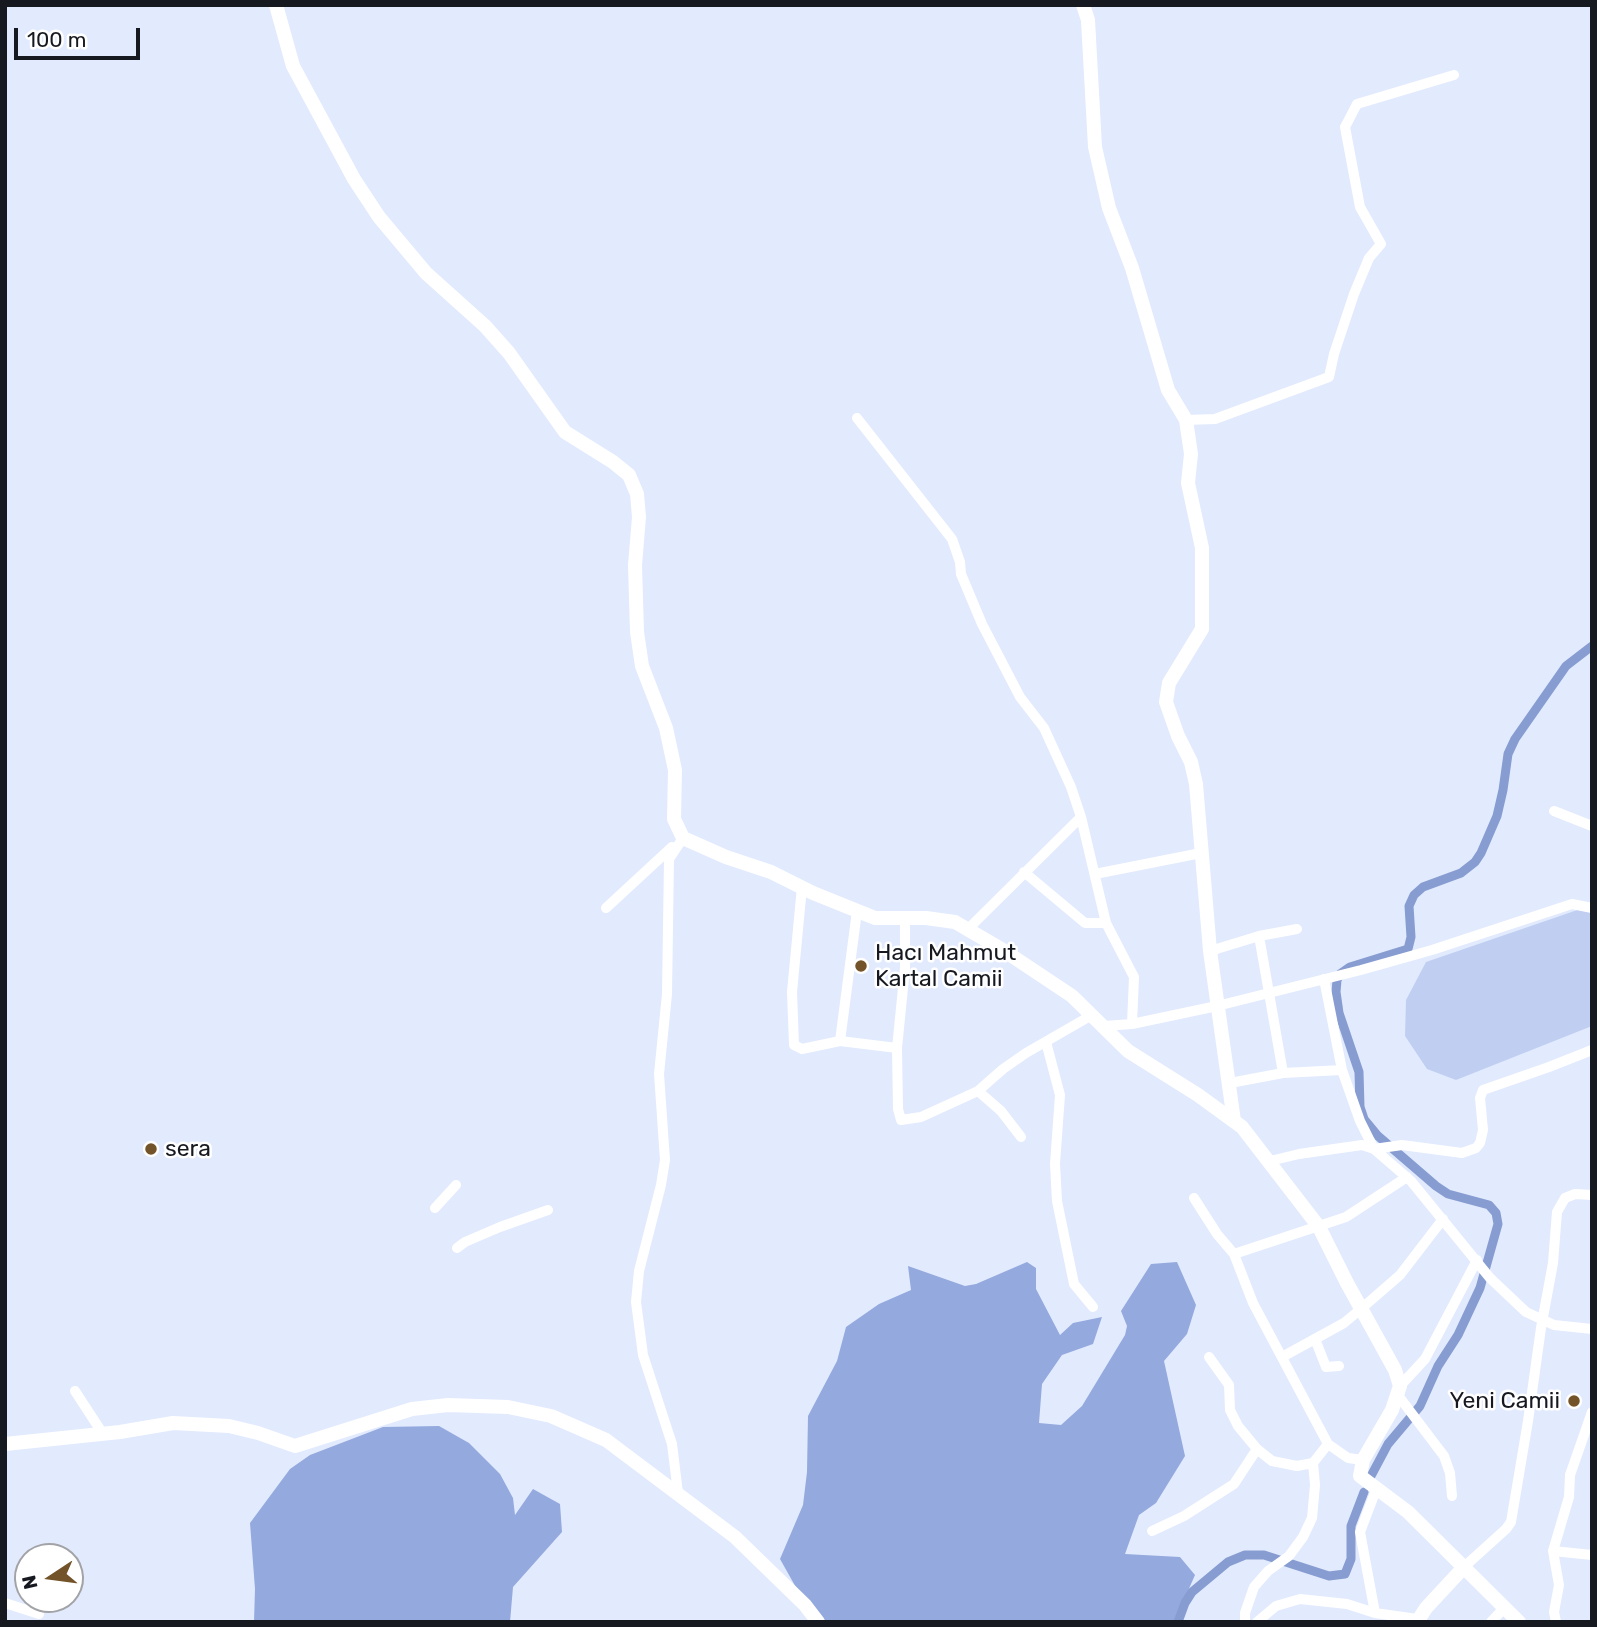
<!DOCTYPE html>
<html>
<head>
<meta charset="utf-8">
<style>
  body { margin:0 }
  #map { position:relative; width:1597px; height:1627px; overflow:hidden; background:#e2eafe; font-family:Rubik,sans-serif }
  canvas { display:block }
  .frame { position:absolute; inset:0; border:7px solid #161920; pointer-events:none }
  .north { position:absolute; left:14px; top:1543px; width:70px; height:70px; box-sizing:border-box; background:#fff; border:2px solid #a2a3a6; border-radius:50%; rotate:257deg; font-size:19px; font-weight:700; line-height:28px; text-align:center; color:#161920 }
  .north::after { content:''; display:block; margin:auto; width:24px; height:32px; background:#735329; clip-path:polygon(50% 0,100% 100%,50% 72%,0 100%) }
  .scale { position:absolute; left:14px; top:28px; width:126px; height:32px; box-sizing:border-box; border:4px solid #161920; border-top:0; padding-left:9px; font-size:21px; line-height:24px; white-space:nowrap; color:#161920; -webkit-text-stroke:5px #fff; paint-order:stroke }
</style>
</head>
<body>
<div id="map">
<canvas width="1597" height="1627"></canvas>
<div class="frame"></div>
<div class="north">N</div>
<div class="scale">100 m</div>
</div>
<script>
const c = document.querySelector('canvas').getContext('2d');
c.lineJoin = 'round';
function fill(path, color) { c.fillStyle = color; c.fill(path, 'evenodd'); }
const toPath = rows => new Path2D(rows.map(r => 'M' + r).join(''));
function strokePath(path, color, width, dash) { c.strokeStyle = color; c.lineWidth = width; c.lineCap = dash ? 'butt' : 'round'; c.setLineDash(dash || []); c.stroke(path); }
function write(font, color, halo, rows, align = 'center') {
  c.font = font + ' Rubik,sans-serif'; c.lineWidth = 5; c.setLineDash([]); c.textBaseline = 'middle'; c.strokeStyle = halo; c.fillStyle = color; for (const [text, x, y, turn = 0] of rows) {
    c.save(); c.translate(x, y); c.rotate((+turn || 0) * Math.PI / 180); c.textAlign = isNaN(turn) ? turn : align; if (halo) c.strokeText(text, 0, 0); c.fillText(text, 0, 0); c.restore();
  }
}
const green = toPath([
  [1589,906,1592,912,1592,1026,1456,1080,1427,1069,1405,1036,1406,1000,1426,962]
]);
const forest = toPath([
  [1027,1262,1036,1268,1036,1289,1060,1335,1073,1323,1102,1317,1093,1344,1062,1355,1042,1384,1039,1423,1061,1425,1082,1406,1125,1335,1127,1326,1121,1311,1151,1264,1177,1262,1196,1305,1187,1334,1164,1361,1185,1456,1156,1503,1139,1515,1125,1554,1180,1557,1195,1575,1176,1618,1173,1622,823,1622,798,1591,780,1559,803,1505,807,1472,808,1416,837,1361,846,1327,879,1304,911,1290,908,1266,965,1286,976,1284],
  [439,1426,469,1443,500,1474,513,1498,515,1515,533,1489,560,1504,562,1532,513,1587,510,1622,254,1622,255,1589,250,1523,290,1469,310,1455,383,1427]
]);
const canal = toPath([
  [1371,1476,1388,1444,1420,1406,1438,1366,1458,1335,1480,1288,1498,1224,1496,1213,1489,1205,1448,1194,1436,1186,1378,1136,1364,1119,1360,1107,1359,1072,1339,1013,1336,992,1337,980,1340,974,1350,967,1408,949,1411,937,1409,906,1414,895,1423,887,1461,873,1475,862,1481,853,1497,816,1503,790,1508,754,1515,739,1566,666,1592,646],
  [1178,1622,1185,1603,1192,1592,1228,1562,1245,1555,1264,1555,1329,1576,1345,1574,1351,1559,1351,1526,1364,1492]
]);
const street = toPath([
  [857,418,952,539,960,562,961,574,982,624,1020,697,1044,728,1071,787,1081,817,1106,923,1134,977,1132,1024],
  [1186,420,1215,419,1329,377,1334,354,1354,294,1369,258,1381,244,1360,207,1345,127,1357,104,1454,75],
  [1554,811,1592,826],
  [1024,872,1085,923,1106,923],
  [1095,874,1201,853],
  [802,887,792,992,794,1045,802,1049,840,1041,897,1048],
  [606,908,672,847],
  [905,918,905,968,897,1048,898,1109,901,1120,921,1117,978,1091,1003,1069,1026,1053,1092,1015],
  [968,929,1081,817],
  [1259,936,1283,1073],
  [1210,951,1259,936,1297,929],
  [1324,979,1342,1070],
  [1104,1026,1132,1024,1217,1006,1361,970,1432,950,1572,904,1592,908],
  [840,1041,857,911],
  [1046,1042,1060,1095,1055,1164,1057,1201,1074,1284,1093,1307],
  [1230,1083,1283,1073,1342,1070,1360,1121,1374,1149,1411,1181,1490,1278,1526,1312,1554,1325,1592,1329],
  [978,1091,1001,1111,1021,1137],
  [1270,1161,1299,1154,1362,1145,1374,1149,1402,1145,1462,1153,1476,1148,1480,1143,1483,1130,1480,1098,1483,1090,1549,1067,1592,1050],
  [1194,1198,1217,1234,1234,1254],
  [435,1208,456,1185],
  [457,1248,465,1242,500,1227,548,1210],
  [1315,1339,1326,1367,1339,1366],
  [1209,1357,1229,1385,1230,1410,1238,1426,1257,1449,1272,1461,1297,1466,1313,1463],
  [1282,1357,1344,1323,1362,1308,1400,1275,1443,1219],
  [1400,1386,1425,1359,1477,1260],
  [75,1391,103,1434],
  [1397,1394,1444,1456,1450,1473,1452,1496],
  [1363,1460,1348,1458,1328,1444,1253,1303,1234,1254,1346,1217,1407,1177],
  [678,1493,672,1444,643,1355,636,1302,639,1271,661,1185,665,1160,659,1074,667,994,669,859,683,838],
  [1152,1531,1184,1516,1234,1484,1257,1449],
  [1553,1551,1592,1555],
  [1465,1566,1506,1529,1511,1522,1528,1421,1541,1328,1553,1263,1557,1212,1565,1198,1575,1194,1592,1195],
  [5,1603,39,1614],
  [1375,1613,1360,1532,1376,1490],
  [1245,1622,1245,1613,1254,1587,1268,1571,1289,1556,1303,1537,1312,1518,1315,1485,1313,1463,1328,1444],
  [1257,1622,1276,1606,1300,1599,1347,1604,1375,1613,1417,1619],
  [1491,1622,1505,1607],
  [1556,1622,1554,1612,1559,1585,1553,1551,1569,1497,1570,1475,1592,1412]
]);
const secondary = toPath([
  [276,5,293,66,354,179,379,217,426,273,485,326,509,353,565,432,613,462,629,475,637,494,639,517,635,565,637,632,642,666,666,728,675,770,674,819,683,838,726,857,771,872,813,893,875,918,926,918,955,922,1003,950,1072,996,1128,1051,1198,1095,1242,1127,1319,1227,1347,1283,1395,1370,1400,1386,1392,1410,1363,1460,1360,1476,1408,1512,1519,1622],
  [1083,5,1088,20,1095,147,1109,208,1132,268,1168,390,1186,420,1191,454,1188,483,1202,548,1202,629,1169,683,1166,702,1178,736,1191,762,1196,784,1210,951,1234,1121],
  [5,1444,120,1432,173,1423,229,1426,258,1433,295,1446,412,1409,448,1405,508,1407,551,1416,606,1440,735,1537,805,1605,818,1622],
  [1417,1622,1426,1608,1465,1566]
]);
const markers = [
  [861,966,7,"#735329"],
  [151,1149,7,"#735329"],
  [1574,1401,7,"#735329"]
];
const poiNames = [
  ["Hacı Mahmut",875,953],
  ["Kartal Camii",875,979],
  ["sera",165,1149],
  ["Yeni Camii",1560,1401,"right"]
];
fill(green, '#c0cff1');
fill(forest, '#94a9dd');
strokePath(canal, '#879cd0', 9);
strokePath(street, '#fff', 10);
strokePath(secondary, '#fff', 14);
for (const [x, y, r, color] of markers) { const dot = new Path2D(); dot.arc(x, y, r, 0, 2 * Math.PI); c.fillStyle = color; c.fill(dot); strokePath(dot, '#fff', 2.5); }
write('23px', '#161920', '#fff', poiNames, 'left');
</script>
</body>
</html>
